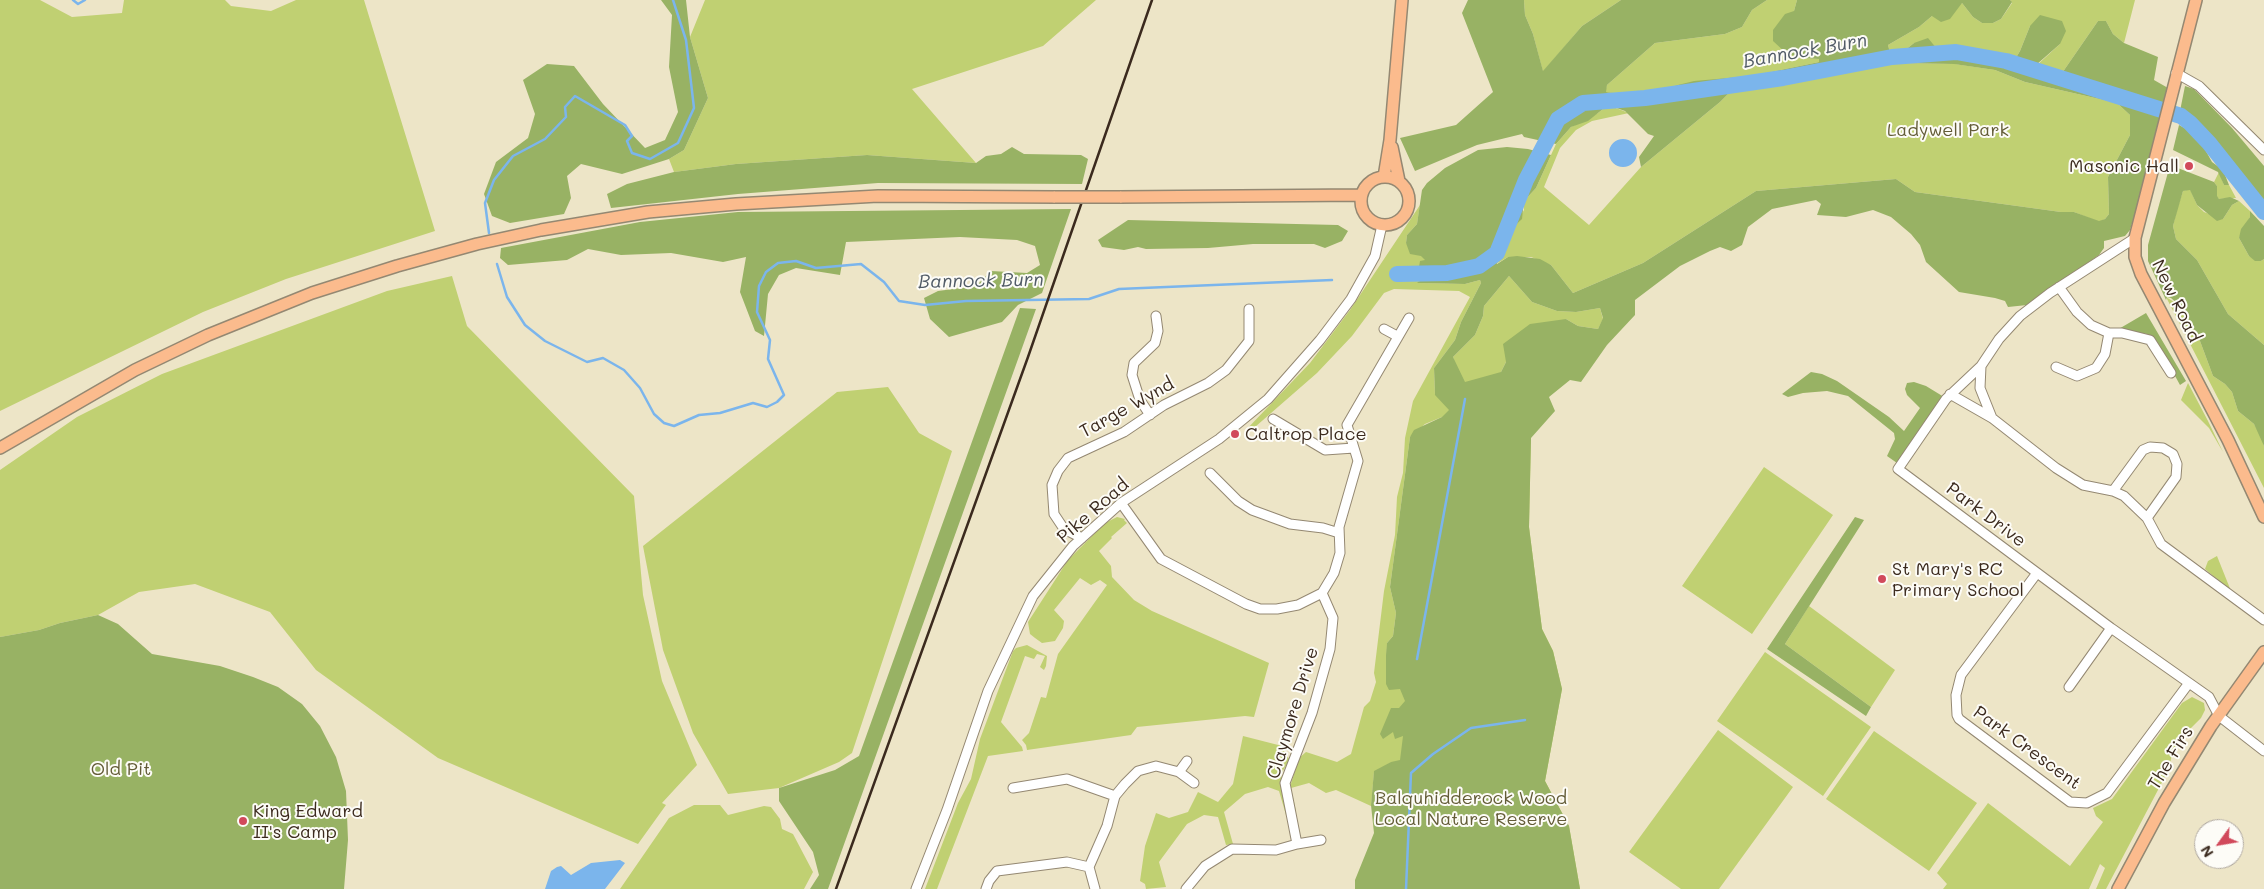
<!DOCTYPE html>
<html>
<head>
<meta charset="utf-8">
<style>
  body { margin:0 }
  #map { position:relative; width:2264px; height:889px; overflow:hidden; background:#ede5c7; font-family:Mali,sans-serif }
  canvas { display:block }
  .north { position:absolute; left:2194px; top:819px; width:50px; height:50px; box-sizing:border-box; background:#fdfcf7; border:1px solid #afa8a0; border-radius:50%; rotate:238deg; font-size:14px; font-weight:700; line-height:20px; text-align:center; color:#3b2a1e }
  .north::after { content:''; display:block; margin:auto; width:18px; height:22px; background:#d1495b; clip-path:polygon(50% 0,100% 100%,50% 72%,0 100%) }
</style>
</head>
<body>
<div id="map">
<canvas width="2264" height="889"></canvas>
<div class="north">N</div>
</div>
<script>
const c = document.querySelector('canvas').getContext('2d');
c.lineJoin = 'round';
function fill(path, color) { c.fillStyle = color; c.fill(path, 'evenodd'); }
const toPath = rows => new Path2D(rows.map(r => 'M' + r).join(''));
function strokePath(path, color, width, dash) { c.strokeStyle = color; c.lineWidth = width; c.lineCap = dash ? 'butt' : 'round'; c.setLineDash(dash || []); c.stroke(path); }
function write(font, color, halo, rows, align = 'center') {
  c.font = font + ' Mali,sans-serif'; c.lineWidth = 4; c.setLineDash([]); c.textBaseline = 'middle'; c.strokeStyle = halo; c.fillStyle = color; for (const [text, x, y, turn = 0] of rows) {
    c.save(); c.translate(x, y); c.rotate((+turn || 0) * Math.PI / 180); c.textAlign = isNaN(turn) ? turn : align; if (halo) c.strokeText(text, 0, 0); c.fillText(text, 0, 0); c.restore();
  }
}
const green = toPath([
  [0,0,40,0,72,17,122,13,124,0,225,0,231,6,271,11,296,0,364,0,435,231,286,279,203,312,0,411],
  [705,0,1096,0,1043,46,912,89,976,163,867,155,736,164,674,172,669,159,684,150,708,98,690,37],
  [1524,0,1621,0,1582,26,1543,72,1533,34,1525,15],
  [1767,0,1797,0,1794,11,1801,58,1820,59,1819,62,1751,76,1674,86,1663,92,1633,96,1605,92,1607,85,1655,43,1725,34,1742,27,1752,10],
  [2010,0,2135,0,2124,43,2113,34,2106,21,2098,21,2060,76,2041,70,2036,66,2060,44,2030,26,2020,51,2014,61,2000,58,1983,50,1937,49,1914,43,1904,51,1890,54,1888,45,1919,27,1932,16,1962,3,1973,17,1982,23,1993,23,2001,19,2012,3],
  [1892,63,1955,64,1995,70,2025,82,2117,103,2130,115,2130,135,2108,177,2109,214,2105,219,2099,222,2074,212,2061,212,1915,192,1896,179,1756,191,1643,263,1573,293,1551,265,1531,257,1508,257,1496,264,1498,251,1509,231,1514,228,1524,210,1524,201,1536,188,1556,144,1571,127,1598,113,1608,105,1629,113,1592,121,1576,130,1560,148,1544,187,1589,225,1641,167,1720,102,1729,93],
  [2219,172,2224,185,2229,185,2236,198,2219,199,2216,196,2217,186,2214,182],
  [2190,189,2197,205,2204,212,2223,219,2232,205,2239,201,2250,211,2250,217,2239,238,2249,256,2261,261,2264,259,2264,345,2228,314,2197,260,2176,239,2173,226,2177,209,2183,191],
  [1420,205,1417,224,1407,235,1406,243,1440,271,1455,275,1456,278,1422,279,1418,283,1465,284,1480,280,1481,283,1461,322,1455,340,1434,368,1435,395,1455,364,1453,357,1475,335,1483,316,1484,306,1509,276,1532,302,1557,311,1576,312,1600,308,1603,319,1598,329,1578,326,1566,319,1506,362,1501,372,1531,438,1529,527,1542,629,1553,651,1562,689,1545,781,1569,826,1580,889,1392,762,1374,772,1371,806,1336,790,1326,793,1309,783,1291,788,1296,811,1294,810,1289,790,1299,758,1306,752,1337,762,1351,754,1364,707,1370,701,1376,682,1374,673,1384,591,1395,535,1397,497,1403,473,1405,438,1413,401,1470,297,1459,291,1394,289,1384,293,1352,336,1317,373,1247,434,1245,431,1310,363,1350,310],
  [1442,417,1386,684,1387,643,1393,636,1396,613,1390,587,1410,437,1425,424],
  [452,276,467,326,634,496,643,595,662,681,697,765,662,803,666,805,638,844,438,758,316,670,270,612,195,584,139,592,98,615,60,623,39,630,0,637,0,470,77,417,162,374,387,291],
  [2166,297,2179,305,2200,341,2213,376,2225,384,2232,392,2238,411,2254,424,2262,438,2264,446,2264,488],
  [2188,383,2208,421,2223,452,2209,428,2181,400],
  [888,387,919,433,952,451,852,753,839,762,779,788,728,794,693,733,663,650,643,546,837,392],
  [1764,467,1833,515,1752,634,1682,586],
  [1117,517,1125,519,1124,520,1127,523,1111,537,1112,538,1099,551,1111,566,1112,577,1134,600,1152,611,1269,663,1254,717,1245,716,1137,727,1131,735,1027,750,1026,745,1022,740,1029,733,1041,697,1046,698,1058,654,1107,585,1100,580,1091,585,1080,578,1054,610,1064,621,1063,628,1055,641,1042,643,1035,638,1030,634,1028,622,1068,560,1105,523],
  [2217,556,2231,591,2205,569,2208,561],
  [1809,606,1895,670,1871,707,1785,644],
  [1027,645,1047,656,1046,666,1044,670,1040,667,1045,656,1037,654,1034,659,1025,656,1001,722,1022,747,1023,751,988,756,937,889,925,889,958,803,971,779,980,739,1013,651,1016,648],
  [1765,652,1871,727,1823,796,1717,721],
  [2192,697,2204,703,2205,710,2201,718,2189,730,2172,754,2169,769,2106,889,2096,889,2105,868,2100,864,2089,889,1943,889,1947,884,1937,873,1988,803,2070,866,2103,822,2096,816,2093,808,2112,799,2182,703],
  [1718,730,1793,787,1719,889,1681,889,1629,852],
  [1874,731,1977,803,1929,871,1826,799],
  [1243,736,1286,747,1283,754,1290,759,1281,774,1288,811,1286,815,1279,791,1268,787,1245,794,1224,812,1233,844,1226,845,1218,817,1204,815,1187,824,1159,862,1166,887,1146,889,1145,884,1140,881,1145,846,1156,813,1169,818,1188,812,1198,792,1218,802,1233,784],
  [694,805,720,805,728,815,764,806,771,807,780,819,782,829,793,834,813,872,804,889,620,889,669,818]
]);
const forest = toPath([
  [661,0,686,0,690,37,708,98,684,150,669,159,622,174,581,164,567,176,571,198,564,214,510,223,492,216,484,194,496,162,528,138,535,114,523,80,547,64,574,66,603,104,645,148,665,140,678,112,669,67,672,15],
  [1468,0,1524,0,1525,15,1533,34,1543,71,1582,26,1621,0,1767,0,1752,10,1742,27,1725,34,1655,43,1607,85,1606,92,1633,96,1663,92,1674,86,1694,81,1751,76,1819,62,1819,59,1801,58,1786,53,1773,41,1773,30,1785,14,1794,11,1797,0,2010,0,2012,2,2001,19,1993,23,1982,23,1973,17,1962,3,1950,19,1941,22,1932,16,1919,27,1888,45,1890,53,1904,51,1914,43,1928,38,1937,49,1983,50,2000,58,2014,61,2020,51,2030,26,2040,15,2062,21,2066,31,2060,44,2036,65,2041,70,2060,76,2098,21,2106,21,2113,34,2124,43,2158,57,2154,80,2168,88,2157,140,2130,230,2125,236,2104,241,2104,248,2099,255,2027,305,2008,307,2005,301,1995,298,1959,292,1926,262,1920,245,1911,234,1891,217,1873,210,1846,217,1817,215,1821,204,1816,200,1772,209,1748,227,1742,245,1731,251,1720,247,1710,251,1680,266,1635,300,1635,315,1607,345,1581,382,1570,380,1549,397,1555,411,1531,438,1529,527,1542,629,1553,651,1562,689,1545,781,1569,826,1580,889,1355,889,1355,880,1374,833,1371,805,1374,771,1391,762,1400,760,1403,736,1395,739,1393,732,1383,739,1380,734,1391,708,1399,708,1405,701,1400,689,1389,690,1386,684,1386,655,1387,643,1393,636,1396,613,1390,587,1410,437,1414,430,1442,417,1449,410,1435,395,1434,368,1455,340,1461,322,1481,283,1480,280,1465,284,1417,283,1422,279,1456,278,1455,275,1419,267,1420,261,1425,260,1421,256,1410,254,1406,243,1407,235,1417,224,1422,190,1427,183,1445,168,1478,150,1507,147,1528,149,1551,155,1536,188,1524,201,1522,219,1509,231,1495,260,1497,264,1508,257,1517,256,1540,259,1551,265,1573,293,1643,263,1756,191,1896,179,1915,192,2061,212,2074,212,2099,221,2105,219,2109,214,2108,177,2130,135,2130,115,2117,103,2025,82,1995,70,1954,64,1892,63,1729,93,1720,102,1641,167,1639,157,1654,136,1648,134,1625,111,1608,105,1588,121,1571,127,1556,144,1524,137,1522,134,1477,145,1415,171,1400,138,1456,125,1493,92,1462,13],
  [1509,276,1532,302,1557,311,1576,312,1600,308,1603,318,1598,329,1578,326,1566,319,1530,324,1503,344,1506,362,1501,372,1465,382,1453,357,1475,335,1483,316,1484,306],
  [2185,86,2194,89,2232,128,2264,166,2264,206,2199,126,2180,111],
  [2179,125,2197,135,2212,162,2223,170,2229,185,2224,185,2218,172,2173,150],
  [1012,147,1024,154,1081,155,1088,159,1082,184,878,183,738,194,611,208,607,194,627,184,674,172,736,164,867,155,976,163,986,156,1001,154],
  [2170,165,2214,182,2217,186,2217,196,2219,199,2230,197,2239,201,2232,205,2223,219,2217,221,2197,205,2190,190,2183,191,2173,226,2176,239,2197,260,2228,314,2264,345,2264,446,2254,424,2238,411,2232,392,2225,384,2213,376,2200,341,2179,305,2171,298,2167,297,2166,300,2148,261,2148,245],
  [1071,209,1042,293,1018,305,1002,322,949,337,930,319,924,298,938,291,976,286,991,271,1027,273,1040,265,1035,246,1017,240,960,237,846,242,840,275,796,268,779,275,768,294,764,336,755,331,740,292,746,257,723,262,671,253,621,255,588,249,567,260,508,265,500,258,501,248,640,222,738,212],
  [2250,211,2264,226,2264,259,2261,261,2255,261,2249,256,2239,238,2241,229,2250,217],
  [1128,220,1338,225,1348,231,1342,241,1325,248,1314,244,1253,244,1208,248,1146,249,1138,247,1124,250,1102,247,1098,240],
  [1020,308,1036,309,828,889,810,889,819,875,813,852,779,801,779,788,835,770,859,756],
  [2146,313,2186,381,2180,385,2157,343,2147,334,2117,330],
  [1811,372,1822,374,1837,381,1889,417,1904,431,1920,408,1907,395,1905,389,1907,383,1914,382,1926,386,1944,397,1897,463,1887,456,1895,439,1894,433,1848,396,1827,391,1803,393,1788,397,1782,394],
  [1855,517,1864,520,1785,644,1871,707,1866,716,1767,649],
  [98,615,118,624,152,654,220,666,253,677,278,687,302,704,320,726,336,757,346,791,348,840,344,889,0,889,0,637,39,630,60,623]
]);
const water = toPath([
  '1609 153a14 14 0 1 1 28 0a14 14 0 1 1-28 0Z',
  [620,860,625,863,605,889,545,889,551,871,557,867,561,866,571,875,591,863]
]);
const stream = toPath([
  [73,0,78,4,85,0],
  [489,233,485,203,494,180,513,156,545,139,566,117,565,107,575,96,625,125,632,136,627,141,632,153,650,159,678,143,694,108,686,40,673,0],
  [497,264,507,297,525,325,545,341,587,362,603,358,624,370,640,388,654,414,664,423,674,426,699,415,720,413,753,403,767,407,777,402,784,395,768,359,770,340,757,312,759,286,766,272,778,263,796,261,816,268,861,264,884,282,899,301,925,305,966,301,1089,299,1119,289,1332,280],
  [1417,659,1465,399],
  [1406,889,1411,773,1433,754,1471,728,1525,720]
]);
const river = toPath([
  [1397,274,1447,273,1479,266,1497,253,1526,180,1558,119,1583,103,1645,98,1783,78,1892,57,1956,52,2006,61,2181,116,2190,123,2209,143,2264,212]
]);
const minor = toPath([
  [2176,73,2199,86,2264,150],
  [2135,238,2050,293,2020,316,1999,339,1981,366,1946,399,1898,469,2111,628,2209,697,2219,716,2264,751],
  [2059,287,2077,312,2091,325,2109,333,2122,333,2150,340,2171,373],
  [1384,329,1397,336],
  [1981,366,1980,388,1992,418],
  [2056,367,2077,376,2096,368,2105,354,2109,333],
  [1950,394,1992,418,2056,468,2083,485,2113,491,2124,496,2147,518,2161,544,2264,620],
  [1150,415,1140,400,1132,375,1134,363,1155,343,1158,331,1156,316],
  [1273,419,1325,450,1354,448],
  [1210,473,1238,501,1252,510,1290,524,1323,528,1339,533],
  [2113,491,2143,450,2150,447,2163,448,2173,454,2177,464,2176,477,2147,518],
  [1121,503,1161,559,1246,604,1260,609,1277,609,1298,605,1322,593,1334,573,1340,553,1339,527,1358,461,1347,425,1409,318],
  [1082,538,1064,529,1054,514,1052,485,1058,471,1068,458,1124,432,1164,405,1208,383,1226,370,1249,341,1249,309],
  [2037,573,1961,675,1956,695,1957,715,1959,719,2070,802,2087,803,2107,793,2189,683],
  [2069,687,2111,628],
  [1179,772,1187,761],
  [1013,788,1067,779,1115,796],
  [1297,844,1321,840],
  [916,889,947,810,988,691,1033,596,1073,546,1121,503,1219,439,1268,399,1320,340,1351,299,1375,256,1382,225],
  [986,889,989,881,997,871,1067,862,1089,867],
  [1095,889,1089,867,1107,826,1115,796,1125,784,1138,771,1156,766,1179,772,1194,783],
  [1186,889,1205,866,1232,849,1276,850,1297,844,1285,783,1312,713,1330,649,1333,618,1322,593]
]);
const major = toPath([
  [2196,0,2135,238,2135,257,2141,274,2228,440,2264,517],
  [1392,147,1399,181],
  '1361 201a24 24 0 1 1 48 0a24 24 0 1 1-48 0Z',
  [1384,177,1390,140,1402,0],
  [1120,197,1361,195],
  [0,448,135,370,208,335,312,293,397,266,477,244,541,230,648,212,736,204,878,196,1055,197],
  [2118,889,2164,803,2211,726,2264,652]
]);
const rail = toPath([
  [836,889,1028,357,1152,0]
]);
const majorBridge = toPath([
  [1055,197,1120,197]
]);
const markers = [
  [2189,166,5,"#d1495b"],
  [1235,434,5,"#d1495b"],
  [1882,579,5,"#d1495b"],
  [243,821,5,"#d1495b"]
];
const parkNames = [
  ["Ladywell Park",1948,130],
  ["Old Pit",121,769],
  ["Balquhidderock Wood",1471,798],
  ["Local Nature Reserve",1471,819]
];
const poiNames = [
  ["Masonic Hall",2179,166,"right"],
  ["Caltrop Place",1245,434],
  ["St Mary's RC",1892,569],
  ["Primary School",1892,590],
  ["King Edward",253,811],
  ["II's Camp",253,832]
];
const streetNames = [
  ["New Road",2176,301,64],
  ["Targe Wynd",1127,408,-29],
  ["Pike Road",1093,511,-41],
  ["Park Drive",1986,515,37],
  ["Claymore Drive",1293,713,-73],
  ["Park Crescent",2027,748,36],
  ["The Firs",2171,758,-59]
];
const waterNames = [
  ["Bannock Burn",1805,51,-10],
  ["Bannock Burn",981,281,-1]
];
fill(green, '#c0d072');
fill(forest, '#98b264');
fill(water, '#7bb5ec');
strokePath(stream, '#7bb5ec', 2.5);
strokePath(river, '#7bb5ec', 16);
strokePath(minor, '#948872', 11);
strokePath(major, '#948872', 14);
strokePath(minor, '#fff', 9);
strokePath(major, '#fbbb8d', 11);
strokePath(rail, '#3b2a1e', 2.5);
strokePath(majorBridge, '#948872', 14, []);
strokePath(majorBridge, '#fbbb8d', 11);
for (const [x, y, r, color] of markers) { const dot = new Path2D(); dot.arc(x, y, r, 0, 2 * Math.PI); c.fillStyle = color; c.fill(dot); strokePath(dot, '#fdfcf7', 2); }
write('18px', '#635c37', '#fdfcf7', parkNames);
write('18px', '#3b2a1e', '#fdfcf7', poiNames, 'left');
write('18px', '#3b2a1e', '#fdfcf7', streetNames);
write('italic 19px', '#515b66', '#fdfcf7', waterNames);
</script>
</body>
</html>
